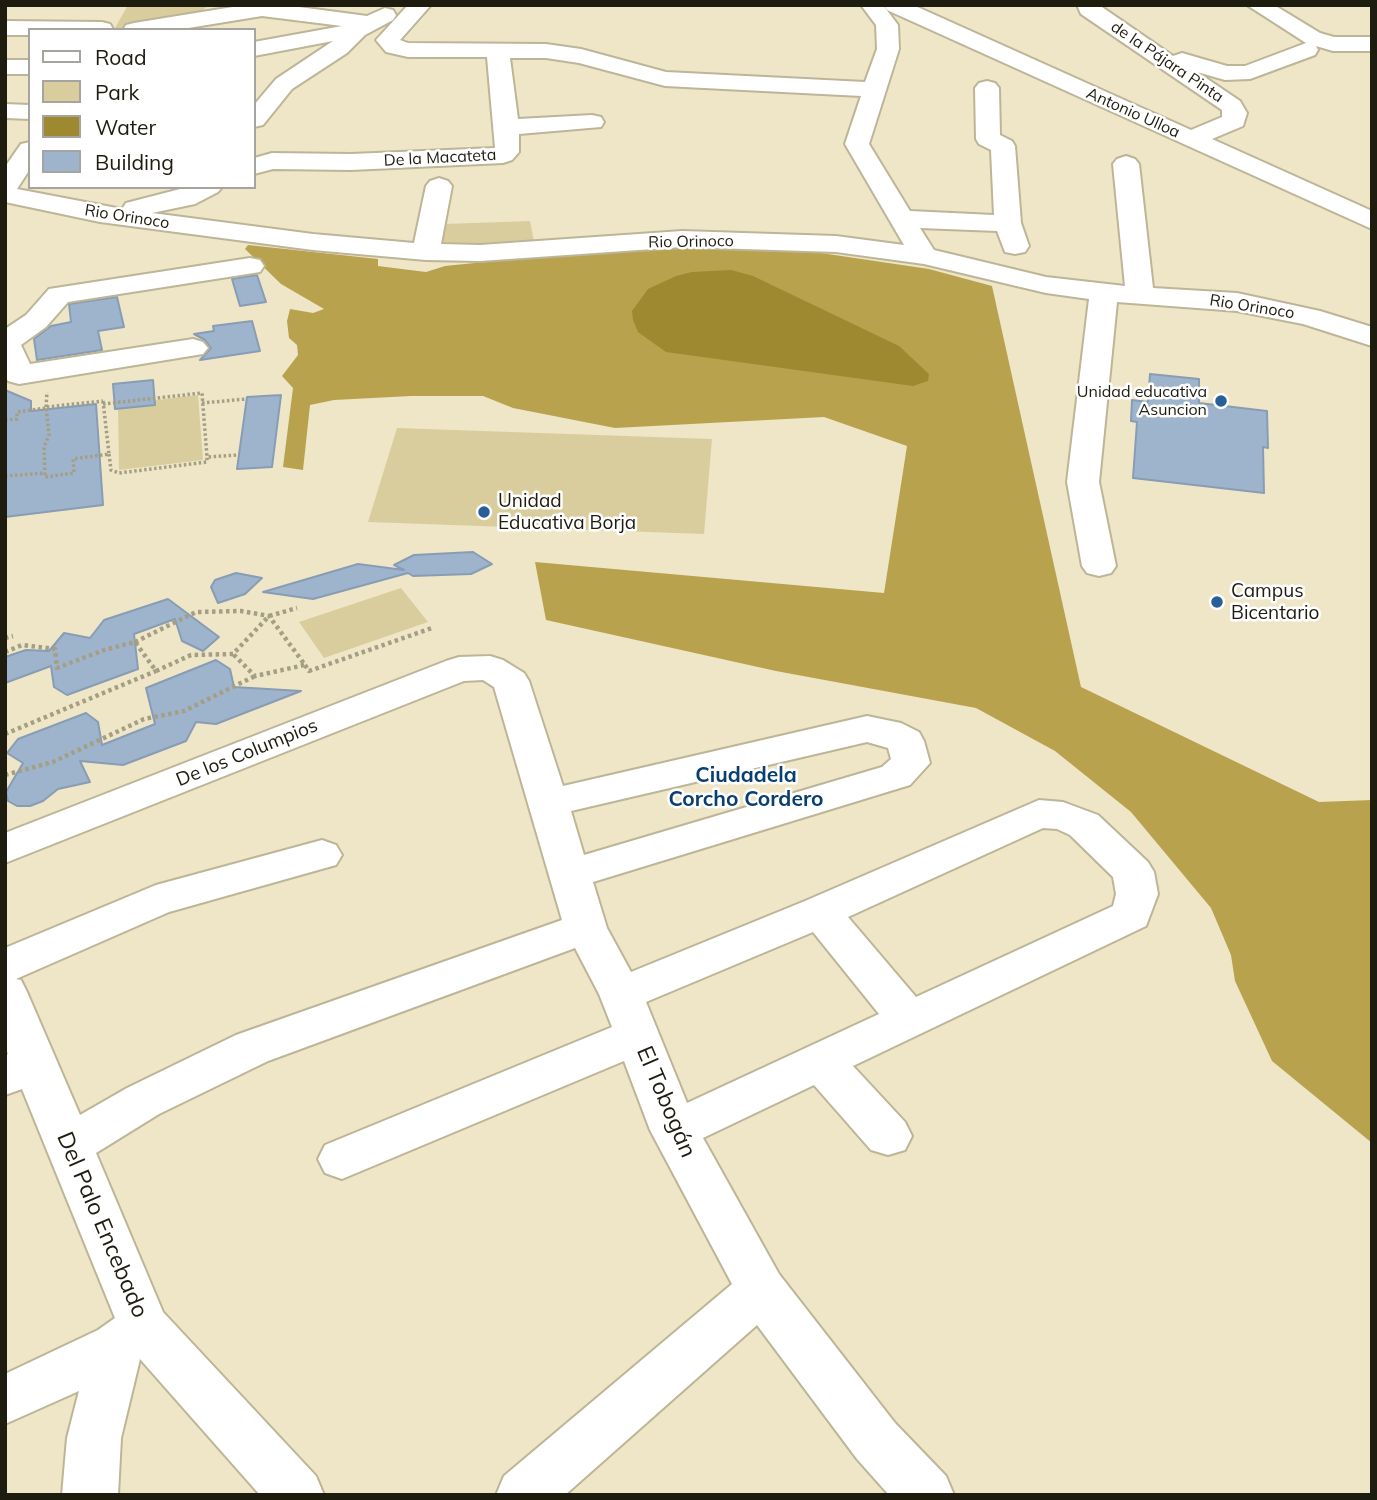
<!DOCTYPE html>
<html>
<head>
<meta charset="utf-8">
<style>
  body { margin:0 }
  #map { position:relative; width:1377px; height:1500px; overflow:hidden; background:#eee6c7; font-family:Mulish,sans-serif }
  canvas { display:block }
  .frame { position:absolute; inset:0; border:7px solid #1e1b0f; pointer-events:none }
  .legend { position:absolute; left:28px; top:28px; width:228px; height:161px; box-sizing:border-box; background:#fff; border:2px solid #a5a49f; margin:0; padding:9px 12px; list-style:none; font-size:21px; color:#1e1b0f }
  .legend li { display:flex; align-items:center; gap:14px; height:35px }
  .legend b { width:35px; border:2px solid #a5a49f }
</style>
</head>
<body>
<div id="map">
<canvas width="1377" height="1500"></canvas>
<div class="frame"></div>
<ul class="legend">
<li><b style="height:9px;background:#fff"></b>Road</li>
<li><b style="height:19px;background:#dacd9d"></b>Park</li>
<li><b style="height:19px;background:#9e8931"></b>Water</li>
<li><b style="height:19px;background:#9eb4cc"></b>Building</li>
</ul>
</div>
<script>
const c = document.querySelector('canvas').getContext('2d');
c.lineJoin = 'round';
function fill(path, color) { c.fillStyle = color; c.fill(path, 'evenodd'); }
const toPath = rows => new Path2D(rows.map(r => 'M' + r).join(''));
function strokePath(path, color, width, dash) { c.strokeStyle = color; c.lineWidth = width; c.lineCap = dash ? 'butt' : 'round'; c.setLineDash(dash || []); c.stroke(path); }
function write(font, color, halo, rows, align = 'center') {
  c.font = font + ' Mulish,sans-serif'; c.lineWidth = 5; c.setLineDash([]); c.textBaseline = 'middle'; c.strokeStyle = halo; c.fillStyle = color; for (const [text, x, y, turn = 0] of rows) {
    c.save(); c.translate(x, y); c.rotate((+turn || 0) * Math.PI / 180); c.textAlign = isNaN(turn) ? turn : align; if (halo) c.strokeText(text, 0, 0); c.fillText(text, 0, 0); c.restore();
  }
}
const green = toPath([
  [128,5,209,5,195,17,123,30,115,28],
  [530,221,534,242,443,246,444,224],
  [198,395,203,460,119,470,118,405],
  [397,428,712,439,704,534,368,522],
  [401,588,428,622,324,658,299,622]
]);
const forest = toPath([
  [248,245,378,259,378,266,426,272,445,266,564,254,679,248,821,253,929,269,992,286,1081,687,1319,802,1372,800,1372,1143,1272,1061,1235,981,1231,955,1211,908,1131,812,1055,751,976,708,776,671,546,620,535,562,884,593,907,446,824,417,615,428,513,408,483,396,411,396,334,400,310,405,303,470,283,467,293,388,282,376,298,355,297,345,289,338,287,321,290,309,313,313,324,309,281,284,245,249]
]);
const water = toPath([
  [731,270,753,276,899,346,929,374,928,381,913,386,666,352,638,332,633,320,632,311,648,289,676,276,692,272]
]);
const building = toPath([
  [257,275,266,302,240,306,232,279,257,275],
  [117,297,124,327,98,331,102,350,37,360,34,339,51,326,71,322,69,304,117,297],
  [252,321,260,351,200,360,211,348,205,340,194,334,214,331,213,326,252,321],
  [1150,374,1199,379,1199,403,1267,411,1268,448,1263,447,1264,493,1133,478,1137,422,1131,421,1132,400,1148,402,1150,374],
  [153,380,155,405,115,409,113,384,153,380],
  [5,390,31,401,31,411,96,404,103,505,5,517,5,390],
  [281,395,272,467,237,469,247,397,281,395],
  [473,552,492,564,471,574,413,576,408,573,313,599,263,592,358,564,404,570,394,565,414,555,473,552],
  [236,573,262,578,245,594,218,603,211,587,215,580,236,573],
  [168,599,219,637,203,651,182,641,175,619,134,634,138,669,67,695,54,687,51,666,5,683,5,657,26,650,49,651,64,633,90,638,104,620,168,599],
  [216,660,230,669,234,687,301,691,216,724,196,722,186,741,123,765,80,761,90,782,58,789,43,801,30,806,17,806,8,801,6,792,23,763,7,753,18,739,86,713,98,722,102,745,155,724,146,688,216,660]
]);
const pathFar1 = toPath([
  [103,401,109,454,73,459,74,473,45,477,44,447,49,435,46,407,103,401],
  [202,403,246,399],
  [103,404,202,393,207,457],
  [46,407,47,392],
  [5,420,17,419,17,412,46,408],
  [109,454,111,470,119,473,207,462,207,457,238,455],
  [5,476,45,473]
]);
const path = toPath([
  [5,638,13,636],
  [135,642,196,612,241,611,269,616,305,665,255,676,233,654],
  [5,652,22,645,55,649,57,668,104,650,135,642,156,671,191,655,233,654,269,616,297,608],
  [305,665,309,671,432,628],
  [5,734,156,671],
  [5,775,53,762,144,719,184,711,255,676]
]);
const minor = toPath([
  [245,5,284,5,367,16,385,8,393,10,396,15,393,20,365,35,347,53,292,89,263,125,254,127,254,105,276,79,333,41,254,56,254,42,342,26,262,16,176,30,123,30,126,25,134,23,245,5],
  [408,5,431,5,400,40,408,43,546,44,581,49,666,72,865,82,877,49,876,25,861,5,883,5,898,25,899,49,869,144,910,211,994,215,991,150,979,144,976,139,975,88,979,83,987,81,995,83,999,88,1000,135,1012,141,1015,146,1021,223,1029,246,1025,252,1015,254,1005,252,997,231,920,228,934,250,1046,277,1125,286,1113,164,1117,159,1126,156,1135,159,1139,164,1153,288,1237,293,1320,311,1372,327,1372,346,1303,324,1237,311,1117,302,1099,482,1116,566,1111,573,1099,576,1087,573,1082,566,1067,482,1089,299,1046,293,924,264,836,252,682,247,480,261,426,260,313,250,100,222,5,202,5,167,21,144,30,142,30,169,17,189,122,209,126,203,188,187,222,187,218,192,195,204,152,213,313,234,414,243,426,186,430,181,439,178,448,181,452,186,441,244,480,245,682,231,836,236,904,245,845,144,861,96,665,86,579,63,546,58,510,58,518,119,592,115,601,117,604,122,601,127,519,134,519,152,512,160,503,163,351,170,273,169,254,174,254,158,272,153,351,154,495,148,487,57,408,57,386,52,376,40,408,5],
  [884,5,913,5,1191,130,1222,117,1222,110,1081,14,1077,5,1099,5,1173,56,1182,53,1227,66,1245,66,1306,43,1247,5,1274,5,1320,33,1334,37,1372,37,1372,51,1333,51,1316,46,1318,50,1315,55,1250,79,1225,80,1197,72,1240,101,1247,113,1243,126,1212,139,1372,211,1372,229,887,10,884,5],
  [5,21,102,22,110,24,113,29,30,30,30,35,5,35,5,21],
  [5,60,30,60,30,74,5,74,5,60],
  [5,104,30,105,30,119,5,118,5,104],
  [250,258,260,260,264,266,260,272,68,302,46,327,21,345,30,364,193,339,203,342,208,348,203,354,19,384,8,381,5,377,5,329,26,315,49,289,250,258],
  [490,656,503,660,524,673,529,681,563,786,867,716,901,723,919,732,924,741,930,763,910,785,593,882,607,928,631,972,805,901,1039,800,1063,802,1098,815,1148,862,1154,872,1158,894,1146,926,853,1066,905,1122,912,1136,905,1150,888,1155,871,1150,814,1085,703,1138,779,1274,895,1423,946,1476,954,1495,889,1495,857,1459,757,1325,565,1495,496,1495,504,1476,732,1284,650,1130,624,1061,342,1179,325,1173,318,1159,325,1145,612,1027,599,994,575,948,268,1061,159,1114,96,1153,163,1312,316,1476,324,1495,260,1495,140,1359,121,1438,118,1495,62,1495,67,1438,79,1391,5,1424,5,1374,98,1330,115,1318,22,1089,5,1095,5,1055,8,1054,5,1047,5,948,156,885,322,840,336,845,342,855,336,865,169,912,16,979,21,980,27,992,80,1115,127,1088,236,1035,562,920,494,687,483,680,464,681,5,863,5,833,446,661,459,657,490,656],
  [867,742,888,748,891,759,882,767,584,855,571,811,867,742],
  [1043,828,1057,829,1070,835,1113,877,1116,894,1113,906,916,997,848,917,1043,828],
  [813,932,879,1014,687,1103,646,1002,813,932]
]);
const markers = [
  [1221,401,7,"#275f97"],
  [484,512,7,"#275f97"],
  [1217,602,7,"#275f97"]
];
const farStreetnames = [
  ["de la Pájara Pinta",1167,62,34],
  ["Antonio Ulloa",1133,113,24],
  ["De la Macateta",440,158,-3],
  ["Rio Orinoco",127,217,9],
  ["Rio Orinoco",691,242,-1],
  ["Rio Orinoco",1252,307,9]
];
const farPoinames = [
  ["Unidad educativa",1207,392],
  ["Asuncion",1207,410]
];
const poiNames = [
  ["Unidad",498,501],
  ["Educativa Borja",498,523],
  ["Campus",1231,591],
  ["Bicentario",1231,613]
];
const streetNames = [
  ["De los Columpios",247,753,-22]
];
const neighbourhoodNames = [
  ["Ciudadela",746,776],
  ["Corcho Cordero",746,800]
];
const nearStreetnames = [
  ["El Tobogán",666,1102,67],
  ["Del Palo Encebado",102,1225,67]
];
fill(green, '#dacd9d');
fill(forest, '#b8a24d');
fill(water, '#9e8931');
fill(building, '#9eb4cc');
strokePath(building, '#889db4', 2);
strokePath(minor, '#bdb597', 4);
strokePath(pathFar1, '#a49e85', 3.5, [2.5, 2.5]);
strokePath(path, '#a49e85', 4.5, [3.5, 3.5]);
fill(minor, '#fff');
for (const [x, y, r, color] of markers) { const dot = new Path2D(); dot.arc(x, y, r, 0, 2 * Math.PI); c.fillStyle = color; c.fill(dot); strokePath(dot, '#fff', 2.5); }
write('16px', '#1e1b0f', '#fff', farStreetnames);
write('16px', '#1e1b0f', '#fff', farPoinames, 'right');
write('19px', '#1e1b0f', '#fff', poiNames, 'left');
write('19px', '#1e1b0f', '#fff', streetNames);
write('bold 21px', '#083f70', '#fff', neighbourhoodNames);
write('23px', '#1e1b0f', '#fff', nearStreetnames);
</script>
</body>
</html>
